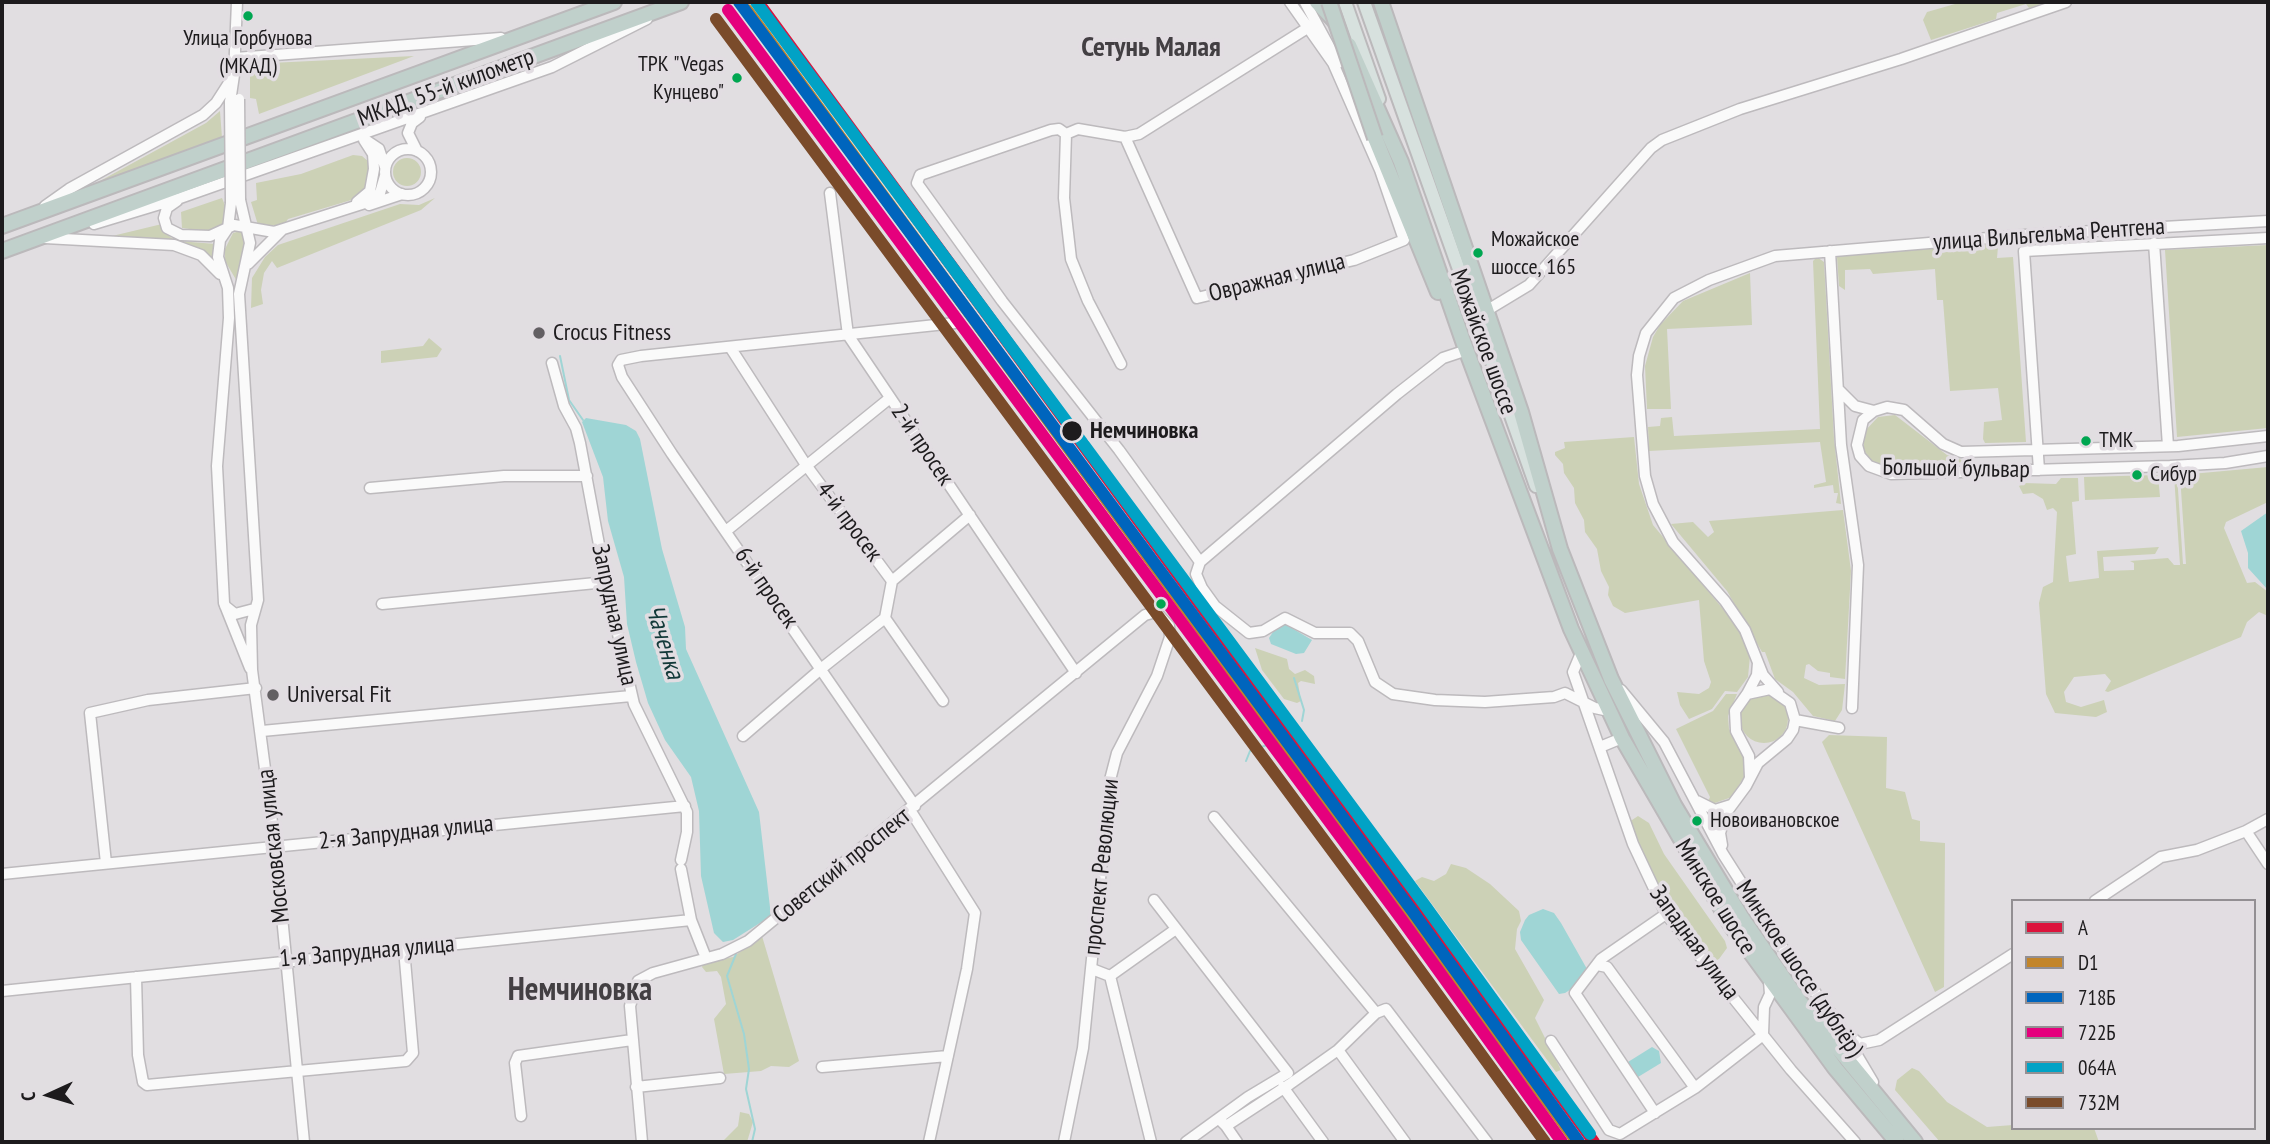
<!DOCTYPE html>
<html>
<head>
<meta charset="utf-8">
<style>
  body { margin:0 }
  #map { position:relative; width:2270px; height:1144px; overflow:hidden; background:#e1dee1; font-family:"PT Sans Narrow",sans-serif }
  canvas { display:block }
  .frame { position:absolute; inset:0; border:4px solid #1d1b1d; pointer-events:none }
  .legend { position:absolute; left:2011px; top:899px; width:245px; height:231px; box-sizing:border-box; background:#e2dde2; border:2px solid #938f93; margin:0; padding:9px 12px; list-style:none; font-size:21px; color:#1d1b1d }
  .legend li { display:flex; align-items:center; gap:14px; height:35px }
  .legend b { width:35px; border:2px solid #938f93 }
  .north { position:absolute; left:14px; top:1060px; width:70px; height:70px; -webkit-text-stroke:5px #e2dde2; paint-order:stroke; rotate:266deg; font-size:19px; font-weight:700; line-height:28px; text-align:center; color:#1d1b1d }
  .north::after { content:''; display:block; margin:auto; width:24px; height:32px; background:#1d1b1d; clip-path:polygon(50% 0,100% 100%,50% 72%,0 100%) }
</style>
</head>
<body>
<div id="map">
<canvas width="2270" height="1144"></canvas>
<div class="frame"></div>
<ul class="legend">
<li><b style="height:9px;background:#dc143c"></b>A</li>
<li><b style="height:9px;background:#c3852a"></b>D1</li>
<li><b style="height:9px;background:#0065bd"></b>718Б</li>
<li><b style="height:9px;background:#e5007d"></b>722Б</li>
<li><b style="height:9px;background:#01a2c5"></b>064А</li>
<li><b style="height:9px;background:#7a4b2a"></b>732М</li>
</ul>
<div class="north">С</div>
</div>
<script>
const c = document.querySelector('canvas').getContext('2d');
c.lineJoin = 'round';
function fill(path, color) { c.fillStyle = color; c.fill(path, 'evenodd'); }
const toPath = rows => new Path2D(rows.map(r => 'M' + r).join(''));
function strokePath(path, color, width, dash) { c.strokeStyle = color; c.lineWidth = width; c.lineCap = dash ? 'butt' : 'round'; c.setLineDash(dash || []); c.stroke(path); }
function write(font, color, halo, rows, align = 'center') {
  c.font = font + ' "PT Sans Narrow",sans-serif'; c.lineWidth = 7; c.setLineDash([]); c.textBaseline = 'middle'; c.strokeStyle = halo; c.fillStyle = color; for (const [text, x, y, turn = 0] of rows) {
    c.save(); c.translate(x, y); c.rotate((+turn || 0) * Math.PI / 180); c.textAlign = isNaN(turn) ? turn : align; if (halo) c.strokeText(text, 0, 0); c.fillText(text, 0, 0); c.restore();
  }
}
const green = toPath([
  [1962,2,2048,2,2029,8,2026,4,1997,13,1996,19,1931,40,1923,20,1927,12],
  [414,56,259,114,256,99,250,98,250,64],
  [220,111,222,138,89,187,206,123],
  [353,155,362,156,369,162,366,191,358,198,288,219,284,225,258,225,251,202,257,200,256,183,301,174],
  '393 172a14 14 0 1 1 28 0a14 14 0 1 1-28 0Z',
  [222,198,228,213,224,225,213,232,182,228,181,212],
  [435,198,421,210,277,268,272,261,264,273,261,290,263,304,251,308,252,278,265,257,278,245,400,204,419,205],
  [162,224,170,237,178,241,216,244,216,264,197,250,104,238],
  [240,231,245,236,247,248,238,283,225,261,225,249,233,233],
  [1994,243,1998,247,1997,258,2013,257,2026,442,1985,443,1983,439,1984,422,2002,420,1998,388,1950,391,1943,300,1937,300,1935,269,1873,274,1870,269,1845,270,1845,290,1839,286,1837,257,1844,254],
  [2268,245,2268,428,2177,437,2165,250],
  [1817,257,1824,262,1834,438,1841,504,1836,503,1838,493,1834,493,1833,485,1814,488,1814,485,1826,482,1820,442,1649,451,1648,427,1660,426,1661,418,1672,417,1674,436,1820,429,1813,261],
  [1750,273,1752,325,1667,329,1671,409,1647,409,1645,366,1653,337,1660,325,1683,301],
  [429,338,442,349,437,357,381,363,381,351,423,346],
  [1895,415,1947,455,1968,462,1898,467,1873,462,1864,451,1864,432,1878,417],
  [1634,437,1639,484,1653,525,1728,615,1744,637,1750,656,1748,677,1737,692,1725,691,1712,709,1689,719,1680,705,1677,692,1699,694,1709,688,1711,682,1704,661,1699,600,1625,613,1613,606,1608,595,1609,587,1601,571,1597,549,1585,532,1584,520,1575,503,1574,488,1564,473,1563,464,1555,455,1555,452,1565,448,1564,442],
  [2268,467,2268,502,2226,522,2224,528,2247,583,2255,582,2268,592,2268,616,2259,612,2247,622,2241,637,2108,692,2105,691,2111,681,2105,674,2074,677,2064,692,2066,702,2081,707,2104,700,2107,712,2096,717,2055,713,2046,694,2039,603,2043,587,2053,582,2057,512,2053,508,2047,510,2043,499,2033,493,2023,494,2019,486,2024,483,2056,484,2061,478,2078,478,2079,501,2072,502,2076,554,2066,556,2069,582,2099,578,2097,551,2159,547,2155,554,2103,557,2104,571,2134,570,2134,563,2130,561,2168,558,2174,565,2180,565,2174,475,2177,475,2183,564,2186,564,2180,475],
  [2158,475,2160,497,2085,500,2084,477],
  [1843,510,1851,571,1845,679,1830,677,1830,673,1818,671,1809,664,1806,665,1804,678,1819,685,1845,684,1842,710,1835,721,1813,716,1793,692,1775,679,1765,652,1762,652,1727,591,1671,524,1693,522,1708,537,1714,532,1709,521],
  [1255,648,1287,659,1289,669,1295,674,1305,670,1314,676,1315,684,1301,681,1298,683,1301,701,1297,703,1284,699,1262,670],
  [1726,694,1737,694,1728,716,1729,729,1745,754,1747,766,1744,777,1732,797,1712,804,1708,802,1710,797,1676,729,1713,711],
  '1740 719a24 24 0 1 1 48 0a24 24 0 1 1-48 0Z',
  [1829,735,1887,737,1886,788,1905,792,1912,819,1920,821,1920,841,1945,843,1944,987,1935,992,1822,742],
  [1638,816,1649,823,1664,854,1725,941,1727,948,1719,959,1713,962,1707,959,1698,940,1684,932,1668,911,1649,875,1629,822],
  [1451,864,1466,868,1490,884,1519,911,1521,921,1517,929,1515,949,1544,1000,1535,1018,1561,1070,1556,1072,1415,881,1422,877,1434,881,1446,874],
  [762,936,799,1061,789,1067,771,1066,761,1071,724,1074,714,1019,726,1004,721,977,717,971,706,972,702,967,703,963,733,957],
  [1912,1068,1919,1071,1947,1102,1987,1127,2013,1125,2013,1128,2094,1128,2099,1142,1940,1142,1895,1090,1897,1080],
  [740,1112,749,1114,753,1122,747,1142,722,1142,738,1126]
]);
const water = toPath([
  [586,418,626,425,636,431,640,439,662,549,685,627,686,649,759,812,771,916,733,940,723,942,714,933,701,876,699,811,691,777,665,740,648,703,636,662,627,624,624,577,608,521,603,477,582,422],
  [2268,512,2268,590,2248,568,2248,553,2241,531],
  [1285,624,1312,640,1304,653,1296,654,1271,644,1269,638,1275,629],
  [1543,909,1554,913,1561,923,1587,969,1573,988,1565,993,1559,994,1521,940,1520,932,1525,920,1529,915],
  [1652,1047,1659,1051,1661,1063,1638,1077,1628,1062]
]);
const stream = toPath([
  [560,356,569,400,583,420],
  [1294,678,1304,710,1302,721],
  [1246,761,1250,751,1267,745],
  [736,954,727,976,744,1034,749,1069,746,1089,755,1129,752,1142]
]);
const minor = toPath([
  [1305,2,1338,63],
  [235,58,501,38],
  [230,102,234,75,237,2],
  [1066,134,1059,129,1051,130,920,175,917,183,1002,301,1119,450,1200,562],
  [1125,137,1197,298,1354,260,1404,240,1380,170,1333,63,1290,2],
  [367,141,379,149,385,167],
  '385 172a23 23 0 1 1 46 0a23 23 0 1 1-46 0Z',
  [417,151,408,133,412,123,420,117],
  [830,193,848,335,1076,673],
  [240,200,250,243,239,294,258,600,251,625,252,670,275,845,304,1142],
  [177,201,167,208,164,218,167,228,181,235,210,236,234,225,274,232,368,202,380,193,385,176],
  [357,202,370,191,374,169,373,154,364,140],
  [231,203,228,228,220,240,218,257,228,288,229,318,217,466,224,603,250,668],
  [369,205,402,194],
  [45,206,69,189,203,115,216,103,234,75],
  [94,224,180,198,552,67,647,19],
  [45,238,174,245,201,255,220,274],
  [2154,243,2168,446],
  [1830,251,1841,445,1858,565,1852,708],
  [248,264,282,230],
  [1486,311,1529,285,1651,148,1662,140,1740,109,1901,59,2066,2],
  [730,347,806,465,892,581,885,618,943,701],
  [1467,350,1443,358,1397,394,1200,562,1196,574,1202,588,1215,606,1249,633,1263,631,1285,618,1315,633,1350,633,1358,641,1375,682,1393,694,1435,700,1485,702,1554,697,1565,693,1595,708,1609,711],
  [552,363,564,406,576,428,580,443,606,582,634,704,687,812,687,832,681,860],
  [1121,364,1088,301,1071,259,1064,198,1066,134,1078,129,1125,137,1139,134,1309,27],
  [1838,389,1855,406,1874,411],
  [2268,436,2178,446,1961,452,1943,444,1904,410,1887,407,1874,411,1863,420,1857,445,1860,456,1869,466,1891,474,2170,466,2225,463,2268,456],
  [2039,470,2024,251,2268,238],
  [370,488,504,476,587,476],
  [726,531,890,398],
  [892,581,970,515],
  [382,604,606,582],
  [225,606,235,614,254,609],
  [1581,653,1573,672,1633,844,1666,914,1791,1070,1855,1142],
  [1621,690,1664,742,1723,854,1786,953,1838,1023,1873,1082],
  [1778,692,1763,675,1745,630,1725,601,1673,542,1653,504,1645,476,1637,375,1639,356,1646,333,1674,298,1709,280,1775,256,2024,235,2268,221],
  [1747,694,1757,675,1758,663],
  [1795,720,1839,728],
  [262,731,631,696],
  [743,736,822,668,885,618],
  [1600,747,1622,738],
  [1697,801,1715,810,1731,805],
  [915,806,672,454,622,377,618,365,621,360,641,356,955,323],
  [910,810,975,913,967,969,929,1142],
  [1214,817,1376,1013],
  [2246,831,2268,864],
  [1722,845,1720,833,1726,813,1746,786,1758,763,1787,739,1793,730,1795,720,1790,703,1770,689,1747,694,1735,711,1736,731,1749,756,1750,777],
  [106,863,90,713,148,700,256,688],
  [681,869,691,920,706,958],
  [2,874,685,806],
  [1154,900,1288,1073,1248,1097,1186,1142],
  [2095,901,2161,857,2197,850,2246,831,2268,819],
  [1597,965,1607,967,1695,1088],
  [1092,969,1110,976,1151,1142],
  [1110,976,1176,929],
  [136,977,138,1055,143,1082,147,1085,406,1061,413,1053,404,949],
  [2,991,691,920],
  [1763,1034,1764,1007,1770,994,1769,981],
  [1847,1034,1860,1044,1879,1040,2013,954],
  [1551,1041,1609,1130,1620,1134,1695,1088,1763,1035],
  [1338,1050,1405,1142],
  [822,1067,948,1056],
  [636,1087,720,1078],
  [1283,1087,1323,1142],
  [1655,1113,1575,993,1601,959,1666,914],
  [521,1116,515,1063,518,1056,632,1040],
  [1219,1119,1226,1126,1290,1084,1338,1050,1376,1013,1386,1009,1487,1142],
  [1226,1126,1237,1142],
  [642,1142,630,1006,638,981,653,973,722,954,748,941,1145,615,1156,612,1169,626,1170,637,1157,676,1117,753,1110,780,1083,1048,1064,1142]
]);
const major = toPath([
  [1345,2,1379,99],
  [1364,2,1536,486]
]);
const highway = toPath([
  [1317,2,1335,21],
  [1381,2,1521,412,1560,549,1611,679,1674,805,1742,918,1800,1002,1915,1142],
  [1349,45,1401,162,1464,344,1571,629,1622,738,1732,927,1835,1068,1897,1142],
  [1375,138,1438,292],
  [2,226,614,2],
  [2,251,681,2]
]);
const minorBridge = toPath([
  [239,99,240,200],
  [230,102,231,203]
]);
const highwayBridge = toPath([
  [1329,2,1375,138]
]);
const rail1 = toPath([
  [758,2,1594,1142]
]);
const rail2 = toPath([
  [747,10,1577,1142]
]);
const rail3 = toPath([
  [739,2,1413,912,1579,1142]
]);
const rail4 = toPath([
  [728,10,1402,920,1562,1142]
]);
const rail5 = toPath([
  [756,2,1424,904,1590,1134]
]);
const rail6 = toPath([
  [716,19,1390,929,1545,1142]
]);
const markers = [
  [248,16,6,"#00a651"],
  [737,78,6,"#00a651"],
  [1478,253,6,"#00a651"],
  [539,333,7,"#625f62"],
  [1072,431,11,"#1d1b1d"],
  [2086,441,6,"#00a651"],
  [2137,475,6,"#00a651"],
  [1161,604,6,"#00a651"],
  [273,695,7,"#625f62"],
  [1697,821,6,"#00a651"]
];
const busNames = [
  ["Улица Горбунова",248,39,"center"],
  ["(МКАД)",248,67,"center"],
  ["ТРК \"Vegas",724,65,"right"],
  ["Кунцево\"",724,93,"right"],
  ["Можайское",1491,240],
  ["шоссе, 165",1491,268],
  ["ТМК",2099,441],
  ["Сибур",2150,475],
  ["Новоивановское",1710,821]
];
const streetNames = [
  ["МКАД, 55-й километр",446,88,-20],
  ["улица Вильгельма Рентгена",2049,235,-4],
  ["Овражная улица",1277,278,-14],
  ["Можайское шоссе",1483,342,70],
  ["2-й просек",922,445,56],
  ["Большой бульвар",1956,469,1],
  ["4-й просек",849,522,53],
  ["6-й просек",766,588,55],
  ["Запрудная улица",614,615,78],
  ["2-я Запрудная улица",406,833,-6],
  ["Московская улица",274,846,-96],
  ["Советский проспект",842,866,-39],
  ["проспект Революции",1102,867,-84],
  ["Минское шоссе",1715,897,58],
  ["Западная улица",1694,943,54],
  ["1-я Запрудная улица",367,952,-5],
  ["Минское шоссе (дублёр)",1799,969,56]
];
const poiNames = [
  ["Crocus Fitness",553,333],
  ["Universal Fit",287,695]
];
const stopNames = [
  ["Немчиновка",1090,431]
];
const waterNames = [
  ["Чаченка",664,642,73]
];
const quarterNames = [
  ["Сетунь Малая",1151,48]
];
const districtNames = [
  ["Немчиновка",580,991]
];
fill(green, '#ccd1b6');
fill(water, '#9fd5d5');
strokePath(stream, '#9fd5d5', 2);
strokePath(minor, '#bdbabd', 13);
strokePath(major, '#bbb9bb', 16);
strokePath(highway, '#bbb9bb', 18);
strokePath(minor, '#fafafa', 10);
strokePath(major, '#d7e1de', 12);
strokePath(highway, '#c0d0cb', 14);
strokePath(minorBridge, '#bdbabd', 13, []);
strokePath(highwayBridge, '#bbb9bb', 18, []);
strokePath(minorBridge, '#fafafa', 10);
strokePath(highwayBridge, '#c0d0cb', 14);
strokePath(rail1, '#dc143c', 12);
strokePath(rail2, '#c3852a', 12);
strokePath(rail3, '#0065bd', 12);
strokePath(rail4, '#e5007d', 12);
strokePath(rail5, '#01a2c5', 12);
strokePath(rail6, '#7a4b2a', 12);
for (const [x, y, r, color] of markers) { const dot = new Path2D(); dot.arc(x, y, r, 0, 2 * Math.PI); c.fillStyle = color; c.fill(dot); strokePath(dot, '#e2dde2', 2.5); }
write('22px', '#1d1b1d', '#e2dde2', busNames, 'left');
write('24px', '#1d1b1d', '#e2dde2', streetNames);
write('24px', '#1d1b1d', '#e2dde2', poiNames, 'left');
write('bold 24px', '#1d1b1d', '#e2dde2', stopNames, 'left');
write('italic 26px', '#133939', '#e2dde2', waterNames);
write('bold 28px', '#433f43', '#e2dde2', quarterNames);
write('bold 32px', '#433f43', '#e2dde2', districtNames);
</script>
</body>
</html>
